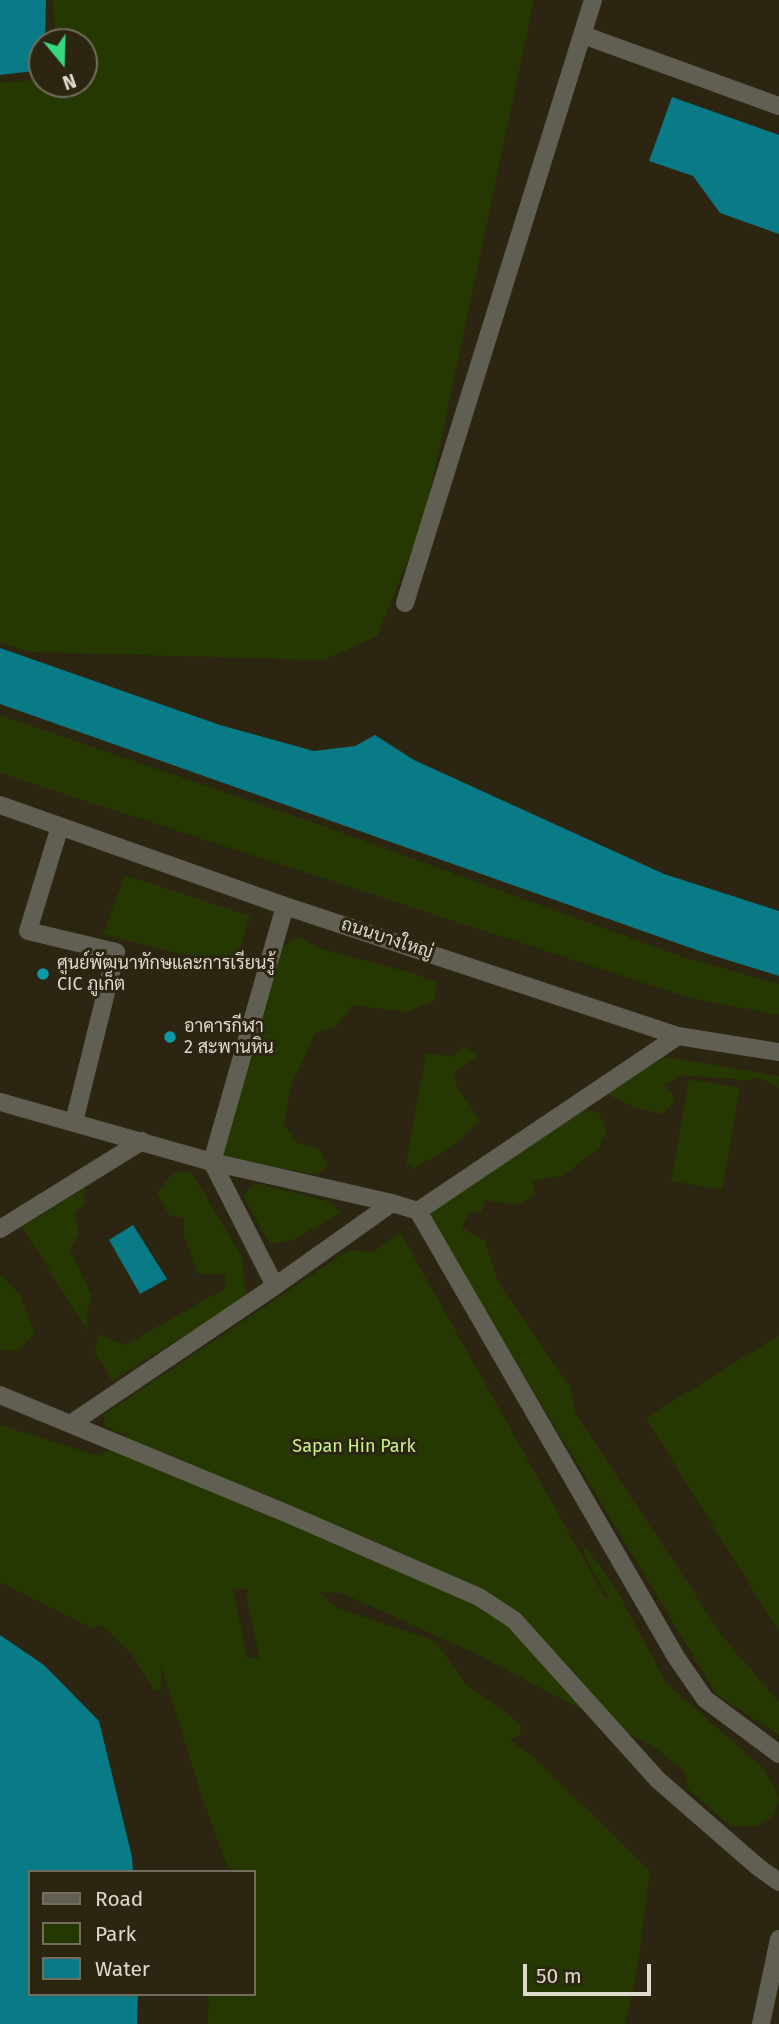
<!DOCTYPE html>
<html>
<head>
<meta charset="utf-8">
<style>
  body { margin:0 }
  #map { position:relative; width:779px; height:2024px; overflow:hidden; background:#2b2511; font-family:"Fira Sans",sans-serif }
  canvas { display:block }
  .legend { position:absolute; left:28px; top:1870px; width:228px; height:126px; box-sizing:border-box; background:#2b2511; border:2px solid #726d5c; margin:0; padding:9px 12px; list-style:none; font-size:21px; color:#dddacd }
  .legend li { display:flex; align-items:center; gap:14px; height:35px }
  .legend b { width:35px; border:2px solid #726d5c }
  .north { position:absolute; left:28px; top:28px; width:70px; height:70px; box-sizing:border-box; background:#2b2511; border:2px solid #726d5c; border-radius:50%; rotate:161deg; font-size:19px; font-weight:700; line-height:28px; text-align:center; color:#dddacd }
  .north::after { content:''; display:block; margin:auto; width:24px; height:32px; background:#37d880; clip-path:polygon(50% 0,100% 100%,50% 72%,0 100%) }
  .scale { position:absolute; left:523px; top:1964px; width:128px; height:32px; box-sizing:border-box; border:4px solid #dddacd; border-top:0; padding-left:9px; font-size:21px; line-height:24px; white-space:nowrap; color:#dddacd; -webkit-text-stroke:5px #2b2511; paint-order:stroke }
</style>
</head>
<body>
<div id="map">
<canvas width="779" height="2024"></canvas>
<ul class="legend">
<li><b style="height:9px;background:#615e54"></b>Road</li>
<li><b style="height:19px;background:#263802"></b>Park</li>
<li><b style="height:19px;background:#097b87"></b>Water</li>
</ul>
<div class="north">N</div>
<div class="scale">50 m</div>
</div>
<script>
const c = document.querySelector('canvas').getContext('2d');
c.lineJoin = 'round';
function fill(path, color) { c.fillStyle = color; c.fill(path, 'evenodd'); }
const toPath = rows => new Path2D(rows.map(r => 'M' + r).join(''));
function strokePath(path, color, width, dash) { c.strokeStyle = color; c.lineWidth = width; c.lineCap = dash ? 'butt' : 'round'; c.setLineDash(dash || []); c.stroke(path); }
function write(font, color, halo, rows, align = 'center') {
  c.font = font + ' "Fira Sans",Sarabun,sans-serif'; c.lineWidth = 6; c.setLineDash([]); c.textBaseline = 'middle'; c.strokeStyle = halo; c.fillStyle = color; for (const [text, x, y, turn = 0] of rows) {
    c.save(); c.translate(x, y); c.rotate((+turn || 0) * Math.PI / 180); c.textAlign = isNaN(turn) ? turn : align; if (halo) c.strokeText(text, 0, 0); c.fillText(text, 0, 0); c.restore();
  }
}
const green = toPath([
  [53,0,534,0,424,521,377,636,324,660,31,652,0,642,0,83,42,79,42,84,84,84,84,42,55,42],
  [0,715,320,825,683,957,779,984,779,1015,690,998,0,773],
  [125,875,250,916,234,968,103,934],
  [298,937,324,950,409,972,437,982,435,1000,407,1012,352,1005,337,1026,315,1033,291,1086,284,1124,298,1143,318,1148,328,1165,317,1175,223,1157,229,1123,280,949],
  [464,1046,479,1055,455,1072,456,1085,480,1120,454,1145,413,1169,406,1163,426,1053,452,1057],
  [661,1056,779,1076,779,1088,761,1078,743,1080,682,1075,664,1085,676,1100,663,1114,636,1108,606,1094],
  [689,1079,740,1088,722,1190,671,1181],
  [582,1108,599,1113,607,1132,597,1150,562,1176,533,1180,534,1196,516,1205,485,1200,481,1214,470,1211,462,1228,485,1241,499,1284,571,1388,575,1413,726,1641,779,1702,779,1735,717,1695,426,1213],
  [191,1171,242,1257,246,1297,112,1381,95,1353,99,1335,125,1345,226,1288,225,1274,198,1274,184,1236,184,1218,169,1215,157,1194,172,1174],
  [255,1183,328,1201,341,1213,293,1240,270,1244,243,1196],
  [85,1188,84,1205,74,1212,79,1233,70,1250,92,1296,87,1310,87,1330,22,1227],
  [400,1232,606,1599,608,1597,586,1558,582,1542,618,1592,666,1683,764,1769,777,1792,779,1801,772,1817,756,1826,731,1826,689,1790,684,1772,657,1749,474,1653,342,1593,319,1592,337,1608,435,1641,466,1684,521,1724,520,1736,509,1739,535,1758,650,1872,637,1971,625,2024,208,2024,209,1994,254,1994,254,1872,231,1872,224,1858,201,1794,161,1665,161,1690,155,1691,131,1653,101,1625,91,1628,0,1582,0,1425,100,1456,127,1436,106,1427,103,1415,349,1250,373,1252],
  [233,1589,249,1589,246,1596,260,1658,247,1658],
  [0,1274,19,1294,35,1333,17,1352,0,1349],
  [779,1335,779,1632,646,1418]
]);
const water = toPath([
  [0,0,46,0,45,42,42,42,42,70,0,75],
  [672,97,779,135,779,234,720,213,693,176,649,161],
  [0,648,220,725,314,751,355,746,375,735,414,760,664,874,779,911,779,976,705,953,0,704],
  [133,1225,167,1279,140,1294,109,1240],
  [0,1635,44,1665,99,1721,132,1857,133,1872,30,1872,30,1994,138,1994,137,2024,0,2024]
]);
const minor = toPath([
  [583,35,779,106],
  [405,603,593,0],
  [0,805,285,906,678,1036,779,1052],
  [60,826,28,931,116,952,74,1122],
  [0,1102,212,1162,392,1203,418,1211,676,1657,705,1699,779,1754],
  [418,1211,678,1036],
  [0,1229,142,1141],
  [275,1286,212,1162,285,906],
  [0,1395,288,1514,479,1597,514,1620,658,1780,758,1867,779,1882],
  [72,1423,275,1286,392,1203],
  [761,2024,779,1939]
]);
const markers = [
  [43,974,7,"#0f9aa8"],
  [170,1037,7,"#0f9aa8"]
];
const streetNames = [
  ["ถนนบางใหญ่",387,939,18]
];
const poiNames = [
  ["ศูนย์พัฒนาทักษและการเรียนรู้",57,964],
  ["CIC ภูเก็ต",57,985],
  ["อาคารกีฬา",184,1027],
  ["2 สะพานหิน",184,1048]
];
const parkNames = [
  ["Sapan Hin Park",354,1447]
];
fill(green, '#263802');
fill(water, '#097b87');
strokePath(minor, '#615e54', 18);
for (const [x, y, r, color] of markers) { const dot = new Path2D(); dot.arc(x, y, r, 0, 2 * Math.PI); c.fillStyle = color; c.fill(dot); strokePath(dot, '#2b2511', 2.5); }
write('18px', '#dddacd', '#2b2511', streetNames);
write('18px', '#dddacd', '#2b2511', poiNames, 'left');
write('18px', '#c7f389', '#2b2511', parkNames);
</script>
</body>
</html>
